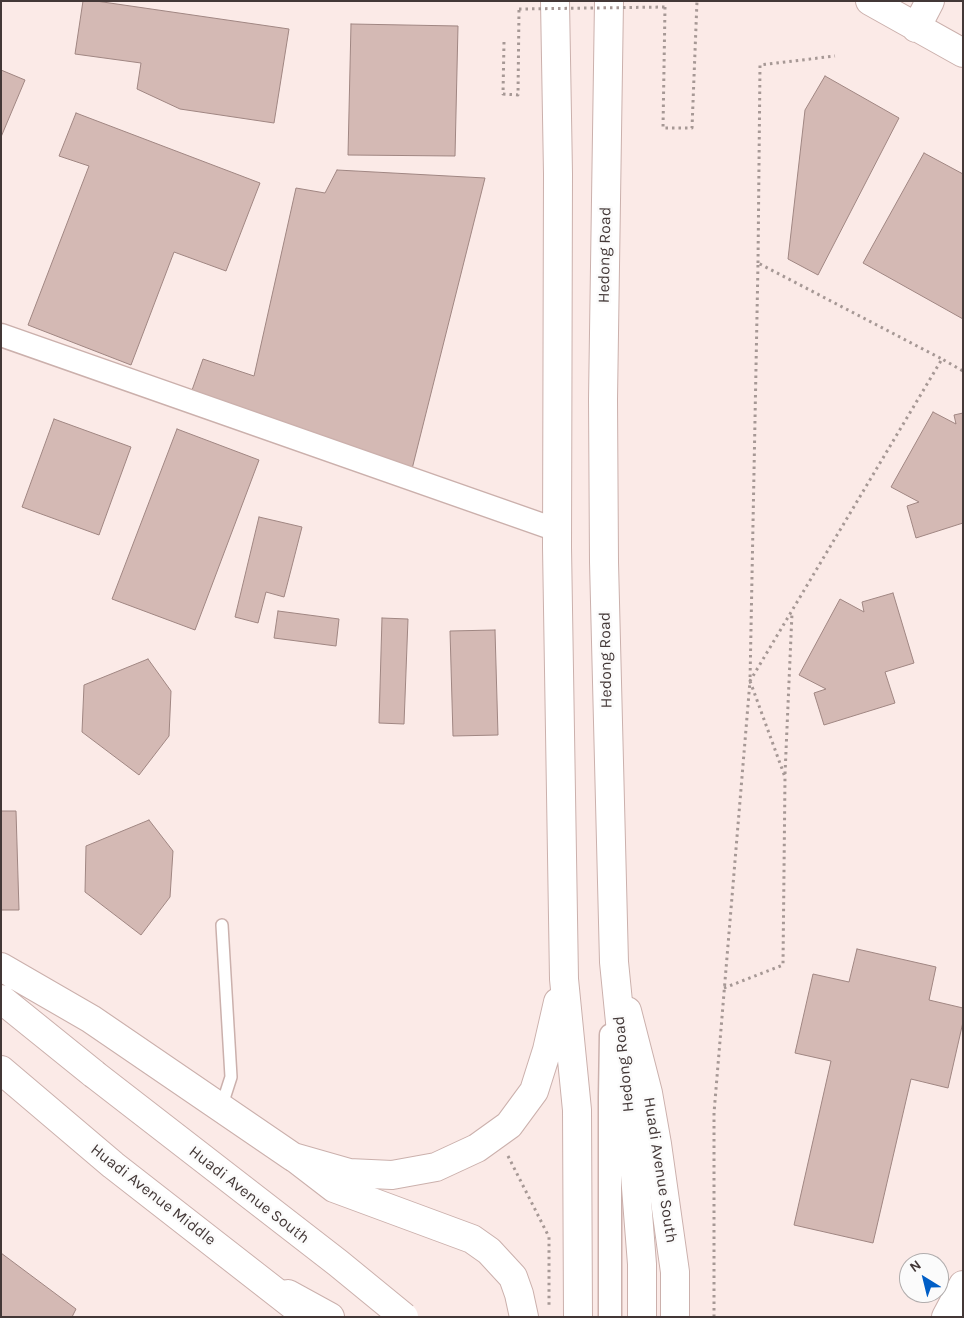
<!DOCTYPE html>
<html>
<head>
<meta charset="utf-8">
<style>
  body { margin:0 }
  #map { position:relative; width:964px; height:1318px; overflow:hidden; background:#fbeae7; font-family:Karla,sans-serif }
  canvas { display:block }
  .frame { position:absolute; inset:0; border:2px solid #433837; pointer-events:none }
  .north { position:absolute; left:899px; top:1253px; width:50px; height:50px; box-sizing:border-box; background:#fbfbfb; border:1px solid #b1adad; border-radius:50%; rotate:324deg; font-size:14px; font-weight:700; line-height:20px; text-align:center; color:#433837 }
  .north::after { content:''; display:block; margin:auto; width:18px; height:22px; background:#005ec6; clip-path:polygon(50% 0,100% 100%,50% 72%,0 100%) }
</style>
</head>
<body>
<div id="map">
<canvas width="964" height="1318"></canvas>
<div class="frame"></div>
<div class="north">N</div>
</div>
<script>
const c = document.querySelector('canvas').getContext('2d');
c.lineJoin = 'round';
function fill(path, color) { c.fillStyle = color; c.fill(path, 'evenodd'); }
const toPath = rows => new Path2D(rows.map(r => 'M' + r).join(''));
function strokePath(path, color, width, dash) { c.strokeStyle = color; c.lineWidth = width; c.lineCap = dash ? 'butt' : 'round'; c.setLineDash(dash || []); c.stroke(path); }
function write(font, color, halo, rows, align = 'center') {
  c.font = font + ' Karla,sans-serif'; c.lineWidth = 5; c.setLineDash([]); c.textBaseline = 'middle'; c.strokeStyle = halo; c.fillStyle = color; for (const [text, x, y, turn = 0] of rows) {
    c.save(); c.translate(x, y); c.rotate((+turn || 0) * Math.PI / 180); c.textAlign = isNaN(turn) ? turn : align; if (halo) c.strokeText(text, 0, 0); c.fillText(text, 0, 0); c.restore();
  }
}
const building = toPath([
  [83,1,96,1,289,29,274,123,180,109,137,89,141,63,75,54,83,1],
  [351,24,458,26,455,156,348,155,351,24],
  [1,70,25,80,1,137,1,70],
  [825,76,899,118,818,275,788,259,805,110,825,76],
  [76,113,260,183,226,271,174,252,131,365,28,325,89,166,59,156,76,113],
  [924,153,963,174,963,319,863,263,924,153],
  [337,170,485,178,412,469,191,393,203,359,254,376,296,188,325,193,337,170],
  [933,412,956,424,954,415,963,413,963,523,916,538,907,506,919,502,891,487,933,412],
  [54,419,131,447,99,535,22,507,54,419],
  [177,429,259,460,195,630,112,599,177,429],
  [259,517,302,527,284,597,266,592,258,623,235,617,259,517],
  [893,593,914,663,885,672,895,703,824,725,814,693,826,689,799,675,840,599,864,612,862,602,893,593],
  [278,611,339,619,336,646,274,638,278,611],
  [382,618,408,619,404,724,379,723,382,618],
  [495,630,498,735,453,736,450,631,495,630],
  [148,659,171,691,169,736,139,775,82,732,84,685,148,659],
  [1,811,16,811,19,910,1,910,1,811],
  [149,820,173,851,170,897,141,935,85,892,86,846,149,820],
  [857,949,936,967,929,1000,963,1008,963,1022,948,1088,911,1079,873,1243,794,1225,831,1061,795,1053,813,974,849,982,857,949],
  [1,1253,76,1309,72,1317,1,1317,1,1253]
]);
const path = toPath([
  [665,7,663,128,692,128,697,1],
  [504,42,503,94,518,95,519,9],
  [758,263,760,65,835,56],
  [785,774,792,613],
  [724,988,783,965,785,777,750,681,758,263,942,359],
  [508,1156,549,1237,549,1306],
  [714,1317,714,1113,750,681,942,359,963,371]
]);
const lane = toPath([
  [221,1108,231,1077,222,925]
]);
const street = toPath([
  [1,335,557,530],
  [610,1317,610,1097,611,1035]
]);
const secondary = toPath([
  [870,1,963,53],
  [916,28,930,1],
  [627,1011,648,1093,657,1144,675,1272,675,1317],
  [295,1158,334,1188,472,1239,489,1251,513,1277,519,1294,524,1317],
  [288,1294,330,1317],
  [946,1317,963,1285]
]);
const primary = toPath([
  [555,1,558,174,557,547,564,979,577,1110,578,1317],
  [609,1,603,399,604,562,614,962,634,1162,642,1264,642,1317],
  [1,967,91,1019,293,1157,349,1173,392,1175,436,1167,477,1148,509,1125,534,1091,547,1050,558,1002],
  [1,999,94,1074],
  [1,1070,113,1165,308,1317]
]);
const pathBridge = toPath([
  [519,9,665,7]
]);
const primaryBridge = toPath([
  [94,1074,338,1263,404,1317]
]);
const streetNames = [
  ["Hedong Road",605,255,-89],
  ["Hedong Road",606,660,-91],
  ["Hedong Road",624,1064,-96],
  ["Huadi Avenue South",660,1170,81],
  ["Huadi Avenue Middle",153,1195,38],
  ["Huadi Avenue South",249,1195,38]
];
fill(building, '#d4b9b4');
strokePath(building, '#a08682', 1);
strokePath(lane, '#cbb0ac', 14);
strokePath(street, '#cbb0ac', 25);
strokePath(secondary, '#cbb0ac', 30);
strokePath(primary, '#cbb0ac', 30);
strokePath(path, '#a69895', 3, [2.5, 4]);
strokePath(lane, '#fff', 11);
strokePath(street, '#fff', 22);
strokePath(secondary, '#fff', 28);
strokePath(primary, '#fff', 28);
strokePath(primaryBridge, '#cbb0ac', 30, []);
strokePath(pathBridge, '#a69895', 3, [2.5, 4]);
strokePath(primaryBridge, '#fff', 28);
write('16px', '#433837', '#fbfbfb', streetNames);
</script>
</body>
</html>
